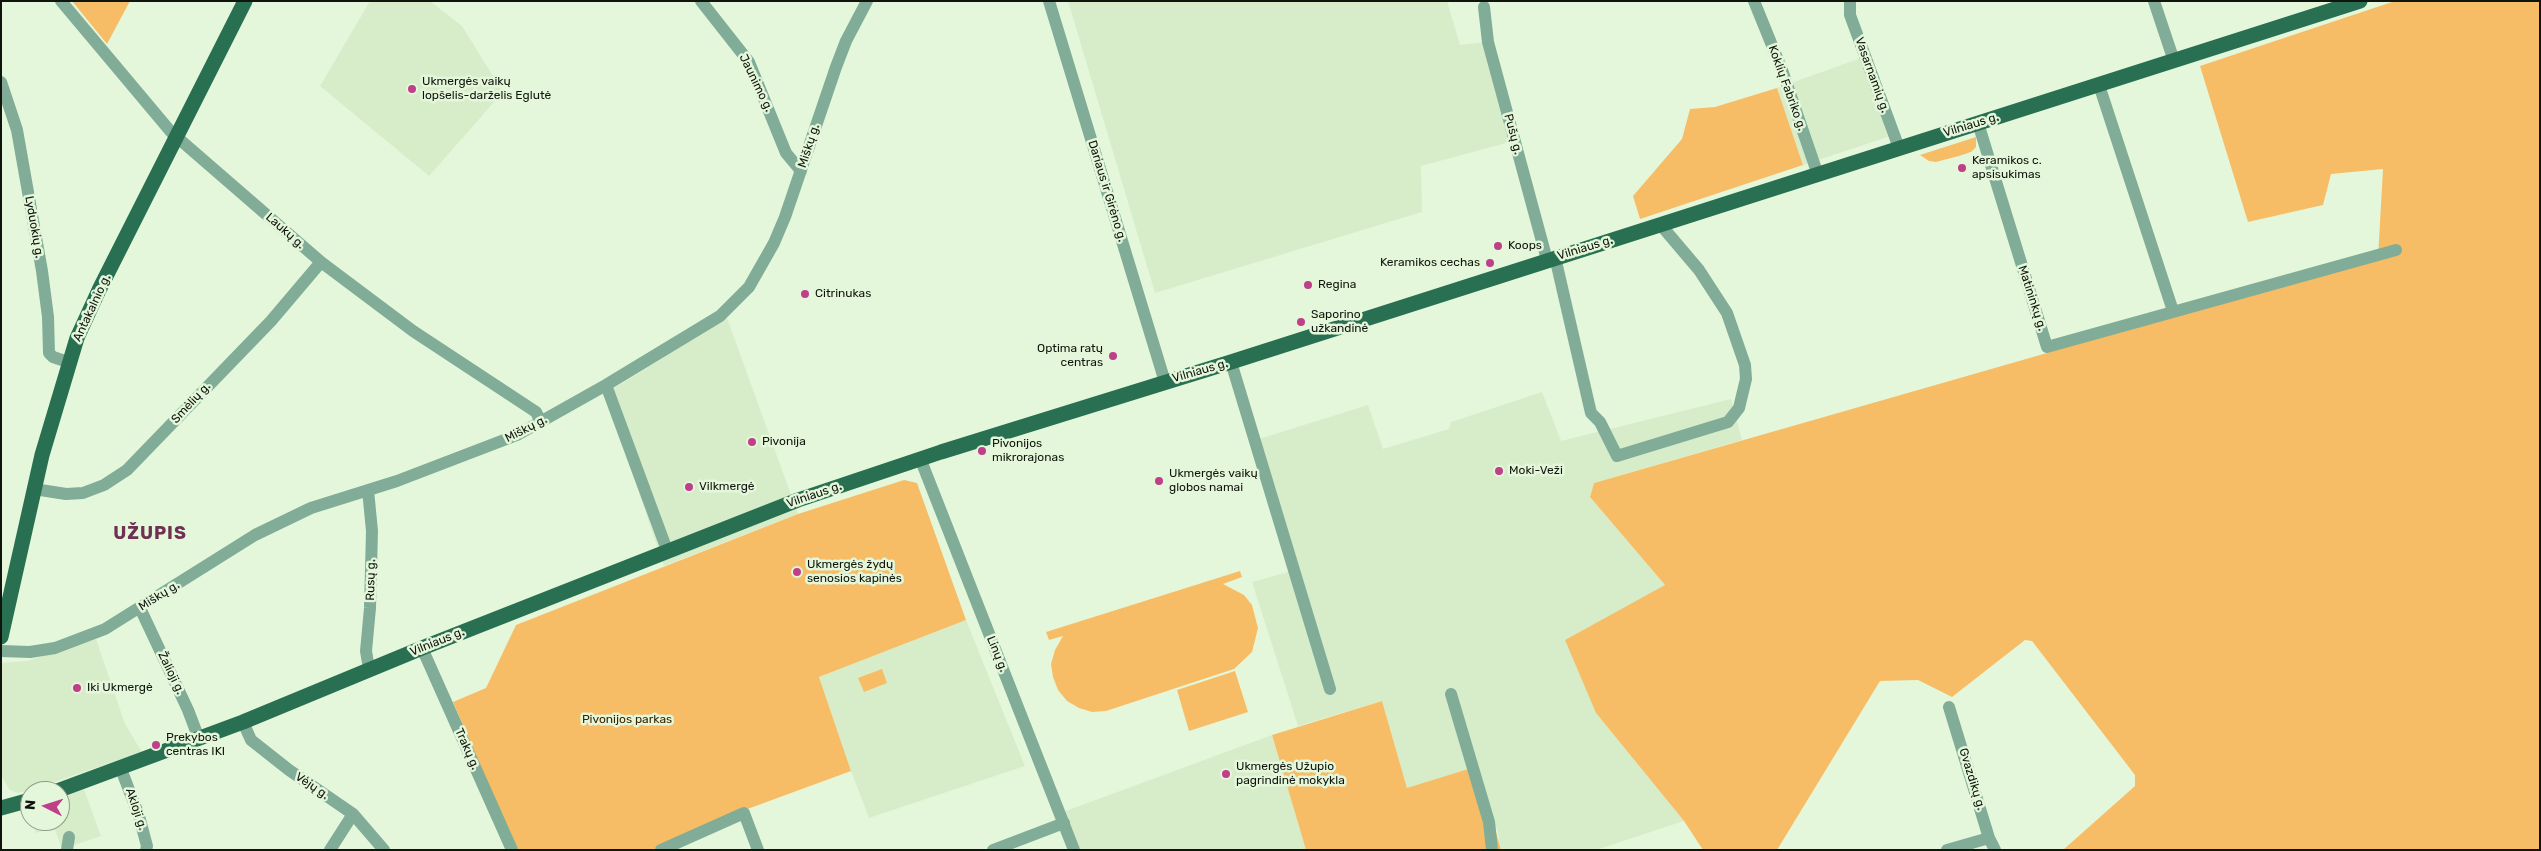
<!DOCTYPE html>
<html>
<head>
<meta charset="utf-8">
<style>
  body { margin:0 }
  #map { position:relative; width:2541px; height:851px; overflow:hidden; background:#e5f7db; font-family:Rubik,sans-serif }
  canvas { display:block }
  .frame { position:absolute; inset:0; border:2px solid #0f150c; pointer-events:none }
  .north { position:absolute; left:20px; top:781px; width:50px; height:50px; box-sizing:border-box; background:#e5f7db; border:1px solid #8f9d88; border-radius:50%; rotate:275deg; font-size:14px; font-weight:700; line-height:20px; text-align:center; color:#0f150c }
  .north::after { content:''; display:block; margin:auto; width:18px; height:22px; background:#bf3f89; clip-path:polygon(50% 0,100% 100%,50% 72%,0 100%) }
</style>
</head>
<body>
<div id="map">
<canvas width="2541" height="851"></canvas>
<div class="frame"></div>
<div class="north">N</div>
</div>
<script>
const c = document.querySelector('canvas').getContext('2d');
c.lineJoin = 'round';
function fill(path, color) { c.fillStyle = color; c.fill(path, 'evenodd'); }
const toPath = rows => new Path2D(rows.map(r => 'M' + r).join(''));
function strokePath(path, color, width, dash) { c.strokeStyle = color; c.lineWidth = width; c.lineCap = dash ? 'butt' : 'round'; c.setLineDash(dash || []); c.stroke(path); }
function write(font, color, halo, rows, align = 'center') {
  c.font = font + ' Rubik,sans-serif'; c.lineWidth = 5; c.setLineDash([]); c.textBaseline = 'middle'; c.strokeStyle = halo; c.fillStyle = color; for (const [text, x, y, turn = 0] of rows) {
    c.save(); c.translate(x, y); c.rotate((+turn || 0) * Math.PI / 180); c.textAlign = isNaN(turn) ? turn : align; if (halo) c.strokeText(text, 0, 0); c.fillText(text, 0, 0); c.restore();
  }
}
const built = toPath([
  [370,1,430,1,462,26,503,92,429,176,320,86],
  [1068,1,1447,1,1460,45,1486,42,1510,142,1421,166,1422,212,1155,293],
  [1861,58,1888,137,1803,165,1777,88],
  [727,318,798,514,664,566,605,394],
  [1542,392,1561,441,1731,399,1742,440,1594,483,1590,497,1665,585,1596,713,1684,821,1596,850,1501,850,1497,829,1407,788,1382,701,1298,726,1252,582,1299,569,1259,439,1368,405,1383,449,1449,429,1451,422],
  [966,620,1025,766,869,818,851,771,819,677],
  [96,639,125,724,142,752,31,790,17,793,10,790,1,776,1,663,27,661],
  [1272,735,1306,850,1079,850,1063,812],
  [84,789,101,836,62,849,54,827,36,833,32,821,60,821,60,797]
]);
const green = toPath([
  [72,1,130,1,107,44],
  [2395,1,2540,1,2540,850,2063,850,2135,786,2135,775,2032,641,2025,640,1952,697,1918,680,1880,681,1777,850,1703,850,1684,821,1596,713,1565,640,1665,585,1590,497,1594,483,2378,258,2383,169,2331,174,2323,205,2248,222,2200,66],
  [1777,88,1803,165,1640,219,1633,196,1682,139,1690,109,1715,107],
  [1976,137,1976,147,1971,152,1959,156,1936,162,1929,161,1920,155],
  [904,480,917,483,966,620,819,677,851,771,742,811,652,850,517,850,453,702,486,688,516,625,798,514],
  [1240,571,1242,577,1223,584,1244,595,1252,605,1258,628,1252,652,1234,669,1106,711,1092,712,1079,708,1067,701,1058,690,1053,677,1051,664,1055,650,1063,636,1049,640,1046,632],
  [882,669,887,683,864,692,858,678],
  [1235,671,1248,712,1189,731,1177,690],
  [1382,701,1407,788,1478,766,1501,850,1306,850,1272,735]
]);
const minor = toPath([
  [61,1,171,132,321,262,413,331,536,412,541,422],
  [701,1,749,62,786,153,801,171],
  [1049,1,1165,382],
  [1754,1,1782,70,1818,175],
  [1850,1,1850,15,1899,148],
  [2154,1,2174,61],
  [1484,7,1488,42,1547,260],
  [1,82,17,130,42,271,48,317,49,353,53,357,68,362],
  [2099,85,2173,311],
  [1978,123,2047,347,2396,250],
  [1555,257,1591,413,1600,422,1617,456,1728,422,1739,408,1746,379,1745,365,1727,313,1699,270,1660,224],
  [1231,362,1330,689],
  [606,385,667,550],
  [920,458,1074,850],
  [34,489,66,494,83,493,104,485,127,470,271,321,321,262],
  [368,490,372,531,370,608,366,651,369,669],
  [140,608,188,710,199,739],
  [422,648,512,850],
  [1,651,30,652,55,648,105,629,255,535,311,508,397,481,517,435,606,385,720,316,749,287,774,243,785,217,836,67,846,41,867,1],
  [1451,694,1489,822,1492,850],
  [1949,707,1989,838,1995,850],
  [243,722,251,740,289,770,353,814,384,850],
  [121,769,139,816,147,846,146,850],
  [67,850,69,837],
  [330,850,353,814],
  [661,850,744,813,758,850],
  [993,850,1064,823],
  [1947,850,1989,838]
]);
const major = toPath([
  [1,637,42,455,77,338,99,290,245,1],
  [57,791,243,722,422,648,798,500,941,452,1231,362,2360,1],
  [1,808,30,800]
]);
const markers = [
  [412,89,5,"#bf3f89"],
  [1962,168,5,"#bf3f89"],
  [1498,246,5,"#bf3f89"],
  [1490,263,5,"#bf3f89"],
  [1308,285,5,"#bf3f89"],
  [805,294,5,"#bf3f89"],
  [1301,322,5,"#bf3f89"],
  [1113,356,5,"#bf3f89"],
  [752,442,5,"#bf3f89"],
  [982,451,5,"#bf3f89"],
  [1499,471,5,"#bf3f89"],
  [1159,481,5,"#bf3f89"],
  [689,487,5,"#bf3f89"],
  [797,572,5,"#bf3f89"],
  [77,688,5,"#bf3f89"],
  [156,745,5,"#bf3f89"],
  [1226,774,5,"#bf3f89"]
];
const streetNames = [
  ["Vasarnamių g.",1872,75,70],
  ["Jaunimo g.",756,83,64],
  ["Koklių Fabriko g.",1787,88,70],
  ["Vilniaus g.",1971,125,-17],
  ["Pušų g.",1513,134,75],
  ["Miškų g.",809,146,-72],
  ["Dariaus ir Girėno g.",1107,191,73],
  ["Lyduokių g.",34,227,80],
  ["Laukų g.",285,231,41],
  ["Vilniaus g.",1585,248,-17],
  ["Matininkų g.",2032,298,72],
  ["Antakalnio g.",92,308,-65],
  ["Vilniaus g.",1200,371,-16],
  ["Smėlių g.",191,403,-47],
  ["Miškų g.",526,429,-27],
  ["Vilniaus g.",814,495,-19],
  ["Rusų g.",371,580,-89],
  ["Miškų g.",159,596,-32],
  ["Vilniaus g.",437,642,-22],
  ["Linų g.",997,654,68],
  ["Žalioji g.",171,673,64],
  ["Trakų g.",467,749,66],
  ["Gvazdikų g.",1972,779,73],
  ["Vėjų g.",312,786,34],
  ["Akloji g.",136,809,71]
];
const poiNames = [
  ["Ukmergės vaikų",422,82],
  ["lopšelis-darželis Eglutė",422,96],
  ["Keramikos c.",1972,161],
  ["apsisukimas",1972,175],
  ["Koops",1508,246],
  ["Keramikos cechas",1480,263,"right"],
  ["Regina",1318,285],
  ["Citrinukas",815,294],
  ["Saporino",1311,315],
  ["užkandinė",1311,329],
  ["Optima ratų",1103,349,"right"],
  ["centras",1103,363,"right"],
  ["Pivonija",762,442],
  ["Pivonijos",992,444],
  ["mikrorajonas",992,458],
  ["Moki-Veži",1509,471],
  ["Ukmergės vaikų",1169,474],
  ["globos namai",1169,488],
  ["Vilkmergė",699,487],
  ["Ukmergės žydų",807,565],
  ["senosios kapinės",807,579],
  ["Iki Ukmergė",87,688],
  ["Prekybos",166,738],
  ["centras IKI",166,752],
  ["Ukmergės Užupio",1236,767],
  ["pagrindinė mokykla",1236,781]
];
const parkNames = [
  ["Pivonijos parkas",627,720]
];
const districtNames = [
  ["UŽUPIS",150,534]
];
fill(built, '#d7edca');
fill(green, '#f7bd66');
strokePath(minor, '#81ad98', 12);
strokePath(major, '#297053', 15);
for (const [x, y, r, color] of markers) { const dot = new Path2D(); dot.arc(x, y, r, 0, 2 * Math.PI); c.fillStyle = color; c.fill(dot); strokePath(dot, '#e5f7db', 2); }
write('12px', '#0f150c', '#e5f7db', streetNames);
write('12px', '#0f150c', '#e5f7db', poiNames, 'left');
write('12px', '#3a2400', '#e5f7db', parkNames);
c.letterSpacing = '1px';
write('bold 18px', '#703053', '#e5f7db', districtNames);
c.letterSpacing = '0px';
</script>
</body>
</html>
